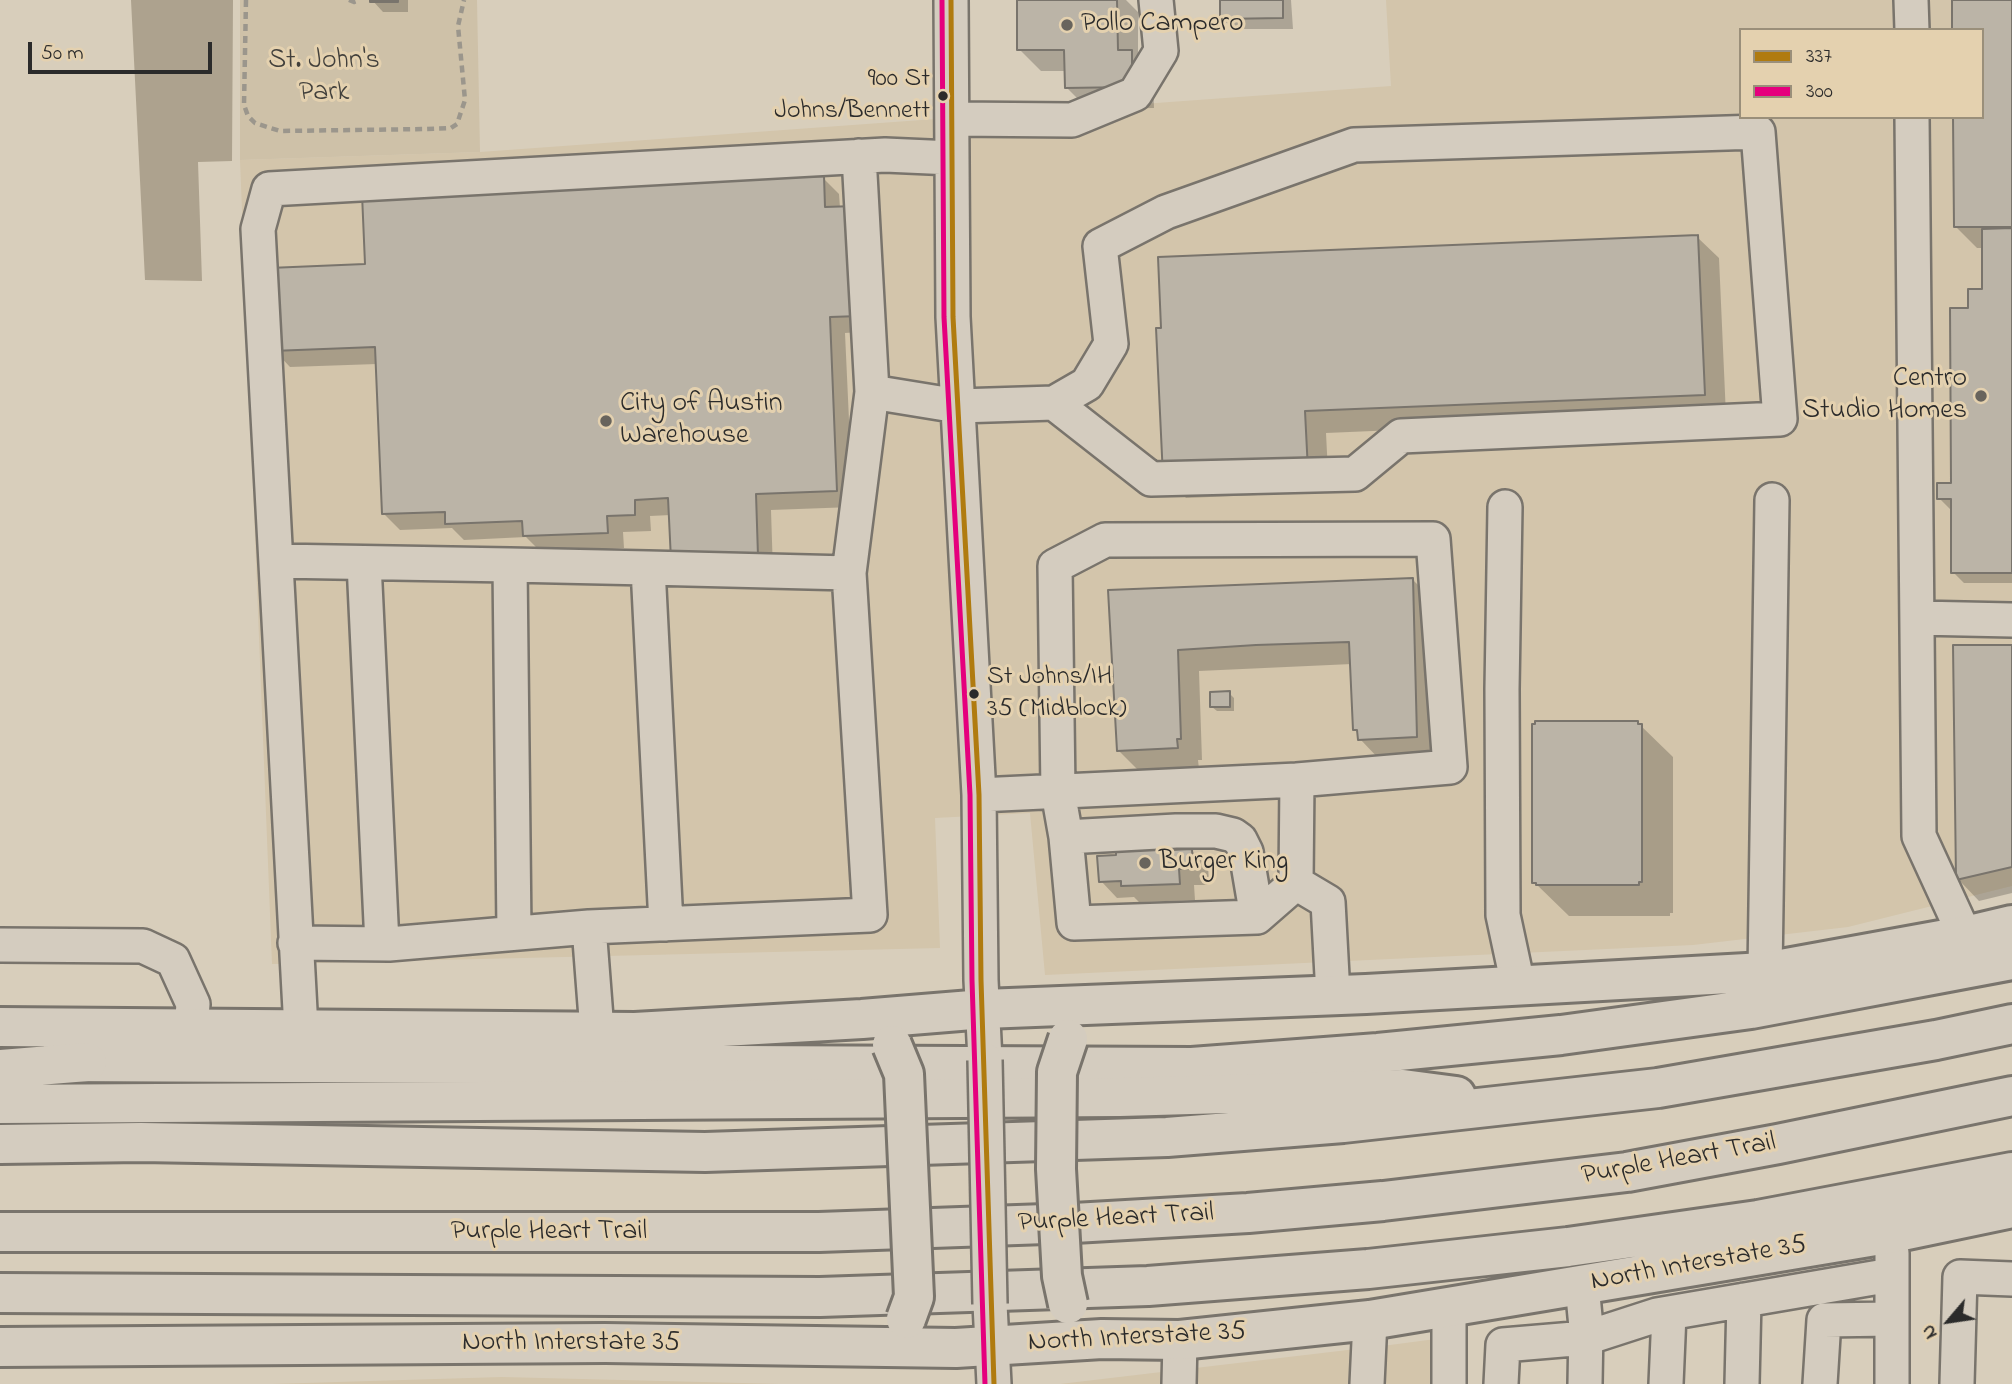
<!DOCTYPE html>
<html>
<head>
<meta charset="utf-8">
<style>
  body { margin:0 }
  #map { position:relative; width:2012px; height:1384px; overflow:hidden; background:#d8cebb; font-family:"Indie Flower",sans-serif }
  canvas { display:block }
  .legend { position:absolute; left:1739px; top:28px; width:245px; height:91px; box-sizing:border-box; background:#e4d1af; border:2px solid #9a8f7a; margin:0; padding:9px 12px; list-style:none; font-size:21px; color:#2b2b2b }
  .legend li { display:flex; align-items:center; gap:14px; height:35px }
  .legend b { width:35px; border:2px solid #9a8f7a }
  .north { position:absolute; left:1914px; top:1286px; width:70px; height:70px; -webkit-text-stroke:5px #e4d1af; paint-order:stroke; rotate:241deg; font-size:19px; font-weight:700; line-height:28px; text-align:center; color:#2b2b2b }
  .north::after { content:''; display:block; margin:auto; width:24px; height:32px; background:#2b2b2b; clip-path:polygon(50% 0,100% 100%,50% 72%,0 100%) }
  .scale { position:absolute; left:28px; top:42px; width:184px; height:32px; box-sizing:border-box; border:4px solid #2b2b2b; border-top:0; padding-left:9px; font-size:21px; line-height:24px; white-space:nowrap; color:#2b2b2b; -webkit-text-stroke:5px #e4d1af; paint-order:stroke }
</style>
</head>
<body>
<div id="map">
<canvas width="2012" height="1384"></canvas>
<ul class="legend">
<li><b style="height:9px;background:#b07b0f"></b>337</li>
<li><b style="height:9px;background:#e5007d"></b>300</li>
</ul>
<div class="north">N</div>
<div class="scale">50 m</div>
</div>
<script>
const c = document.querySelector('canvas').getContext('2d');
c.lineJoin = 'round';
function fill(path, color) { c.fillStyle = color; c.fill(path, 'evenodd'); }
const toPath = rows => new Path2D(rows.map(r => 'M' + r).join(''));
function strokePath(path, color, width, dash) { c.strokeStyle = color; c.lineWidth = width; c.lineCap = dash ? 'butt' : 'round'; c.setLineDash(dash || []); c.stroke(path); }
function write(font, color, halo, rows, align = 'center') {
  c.font = font + ' "Indie Flower",sans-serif'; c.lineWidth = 6; c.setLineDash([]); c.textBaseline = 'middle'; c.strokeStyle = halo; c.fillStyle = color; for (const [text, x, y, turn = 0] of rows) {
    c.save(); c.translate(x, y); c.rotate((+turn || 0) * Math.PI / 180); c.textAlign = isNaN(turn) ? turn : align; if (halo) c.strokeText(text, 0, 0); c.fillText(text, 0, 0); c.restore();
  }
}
const built = toPath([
  [1386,0,2012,0,2012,886,1848,927,1693,945,1045,975,1030,813,935,818,940,948,272,964,240,160,480,152,1391,86],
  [1741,30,1982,30,1982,117,1741,117],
  [1466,1335,1464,1384,1060,1384,1390,1345],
  [502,1377,781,1384,272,1384]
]);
const green = toPath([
  [240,0,477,0,480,152,240,160]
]);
const water = toPath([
  [131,0,233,0,232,161,198,162,202,281,145,280]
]);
const shadow = toPath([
  [372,0,408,0,408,12,383,12],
  [1019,0,1126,0,1138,12,1138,59,1153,73,1154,108,1088,109,1066,87,1066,71,1041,71,1019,49],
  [1222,0,1291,0,1293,29,1232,29,1222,18],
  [1954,0,2012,0,2012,583,1964,583,1953,572,1953,509,1950,509,1939,498,1953,485,1970,310,1984,291,1984,248,1977,248,1955,226,1982,117,1982,30],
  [823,178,839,194,840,208,876,331,845,333,853,507,771,510,773,572,671,515,650,516,651,531,623,532,624,548,541,552,526,537,464,540,452,528,400,530,383,513,377,364,290,367,274,350,367,266],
  [1697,237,1719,258,1726,416,1326,433,1329,492,1186,498,1165,476,1158,330],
  [1412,579,1434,601,1438,759,1381,761,1360,739,1359,734,1355,730,1352,664,1199,671,1202,760,1198,760,1199,769,1140,772,1118,750,1110,592],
  [2012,647,2012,893,1979,901,1958,879],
  [1229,693,1234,698,1234,711,1217,711,1212,707],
  [1638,723,1673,757,1673,913,1670,913,1670,916,1569,916,1534,882],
  [1192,851,1208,867,1209,885,1194,885,1195,900,1139,902,1134,897,1117,898,1101,881]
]);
const building = toPath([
  [370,0,398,0,398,2,370,2,370,0],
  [1017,0,1117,0,1118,50,1132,50,1132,87,1065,88,1064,50,1017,50,1017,0],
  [1220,0,1283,0,1283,18,1220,19,1220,0],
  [1952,0,2012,0,2012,227,1954,227,1953,117,1982,117,1982,30,1952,30,1952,0],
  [824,176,825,207,855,206,860,316,830,317,837,491,756,494,758,556,671,560,668,498,635,500,635,515,607,516,608,533,523,536,522,521,445,524,445,512,382,514,375,347,272,351,269,268,365,264,362,194,824,176],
  [2012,228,2012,573,1951,573,1951,499,1937,499,1937,483,1951,483,1950,308,1968,308,1968,289,1982,289,1982,229,2012,228],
  [1698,235,1705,395,1305,411,1308,471,1163,477,1156,328,1161,328,1158,257,1698,235],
  [1413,578,1417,737,1358,740,1357,730,1353,730,1349,642,1256,645,1178,650,1181,739,1177,739,1178,748,1117,751,1108,590,1413,578],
  [1953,645,2012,645,2012,867,1956,880,1953,645],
  [1230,691,1230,707,1210,707,1210,692,1230,691],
  [1535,721,1638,721,1638,724,1642,724,1642,882,1639,882,1639,885,1536,885,1536,883,1532,883,1532,724,1535,724,1535,721],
  [1170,848,1170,850,1192,849,1193,869,1179,869,1180,884,1121,886,1121,881,1099,882,1097,856,1116,855,1116,850,1170,848]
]);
const path = toPath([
  [246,0,244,105,248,116,255,123,280,131,426,129,451,128,457,124,465,100,458,26,464,0],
  [349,0,354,2,360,0]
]);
const minor = toPath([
  [951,0,953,317,979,795,981,980,985,1060],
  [1911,0,1912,30],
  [1912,117,1919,836,1965,936],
  [952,119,1072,120,1135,94,1161,51,1156,0],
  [859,156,872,392],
  [1505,507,1502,689,1503,915,1518,985],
  [276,561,510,565],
  [364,563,382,944],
  [648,568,849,573],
  [1917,618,2012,620],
  [979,795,1297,780,1296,883,1328,902,1333,995],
  [1066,837,1176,831,1216,831,1233,835,1240,840,1246,852,1257,917],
  [1296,883,1257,917,1074,923,1066,837,1058,792,1055,566,1105,540,1433,539,1450,767,1297,780],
  [514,933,510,565,648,568,666,924],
  [295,943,389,944,589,927],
  [0,945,143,946,173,960,193,1004,191,1029],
  [1765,972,1772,500],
  [301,1029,258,229,269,189,885,155,952,158],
  [597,1031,589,927,870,915,849,573,872,392,958,406,1054,403,1151,479,1355,474,1401,436,1780,419,1758,132,1354,145,1166,212,1100,246,1111,344,1087,384,1054,403],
  [1582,1285,1586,1327,1585,1384],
  [990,1304,994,1384],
  [1179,1384,1180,1340],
  [1367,1384,1370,1320],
  [1449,1384,1449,1306],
  [1501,1384,1503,1345,1586,1338,1657,1315,1891,1275],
  [1666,1384,1669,1314],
  [1742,1384,1744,1300],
  [1820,1384,1824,1320,1892,1319],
  [1892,1384,1892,1253],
  [1957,1384,1960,1277,2012,1279]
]);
const major = toPath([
  [0,1027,635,1032,862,1019,984,1009,1366,994,1765,972,1974,934,2012,925],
  [55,1062,1192,1067,1378,1053,1561,1035,1751,1009,2012,960],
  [0,1293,820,1297,1148,1286,1368,1269,1568,1247,1758,1220,2012,1172],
  [0,1347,605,1343,956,1348,1102,1339,1180,1340,1370,1320,1893,1233,2012,1208]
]);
const highway = toPath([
  [0,1069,87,1062],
  [0,1104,1120,1097,1403,1089,1456,1096],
  [0,1144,141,1142,705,1152,1167,1137,1343,1123,1658,1088,1936,1040,2012,1024],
  [0,1232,819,1232,1074,1223,1248,1213,1383,1201,1627,1172,1778,1144,2012,1096]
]);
const minorBridge = toPath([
  [985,1060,990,1304]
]);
const majorBridge = toPath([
  [892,1045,904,1074,914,1297,906,1319],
  [1068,1304,1062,1276,1056,1169,1057,1072,1068,1039]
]);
const bus1 = toPath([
  [951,0,953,317,979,795,981,980,994,1384]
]);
const bus2 = toPath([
  [942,0,944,317,970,795,972,980,985,1384]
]);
const markers = [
  [1067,25,7,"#68645d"],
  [943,96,6,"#2b2b2b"],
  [1981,396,7,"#68645d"],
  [606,421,7,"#68645d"],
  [974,694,6,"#2b2b2b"],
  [1145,863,7,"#68645d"]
];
const busNames = [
  ["900 St",930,81],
  ["Johns/Bennett",930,113],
  ["St Johns/IH",987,679,"left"],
  ["35 (Midblock)",987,711,"left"]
];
const poiNames = [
  ["Pollo Campero",1081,25],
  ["Centro",1967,380,"right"],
  ["Studio Homes",1967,412,"right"],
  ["City of Austin",620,405],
  ["Warehouse",620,437],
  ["Burger King",1159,863]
];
const parkNames = [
  ["St. John's",324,62],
  ["Park",324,94]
];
const streetNames = [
  ["Purple Heart Trail",1679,1161,-10],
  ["Purple Heart Trail",1116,1220,-3],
  ["Purple Heart Trail",549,1233],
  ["North Interstate 35",1699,1265,-10],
  ["North Interstate 35",1137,1339,-3],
  ["North Interstate 35",571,1344]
];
fill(built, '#d3c5ab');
fill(green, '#cec1a8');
fill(water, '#ada28e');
fill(shadow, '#0003');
fill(building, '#bbb4a7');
strokePath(building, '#79746c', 2);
strokePath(minor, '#79746c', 38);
strokePath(major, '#79746c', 44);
strokePath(highway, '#79746c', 44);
strokePath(path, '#9b968c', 4.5, [7, 5]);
strokePath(minor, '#d4ccbf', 33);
strokePath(major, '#d4ccbf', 38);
strokePath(highway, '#d4ccbf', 38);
strokePath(minorBridge, '#79746c', 38, []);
strokePath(majorBridge, '#79746c', 44, []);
strokePath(minorBridge, '#d4ccbf', 33);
strokePath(majorBridge, '#d4ccbf', 38);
strokePath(bus1, '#b07b0f', 5);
strokePath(bus2, '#e5007d', 5);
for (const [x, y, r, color] of markers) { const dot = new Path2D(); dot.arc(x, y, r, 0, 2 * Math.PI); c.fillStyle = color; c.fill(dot); strokePath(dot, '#e4d1af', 2.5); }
write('26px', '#2b2b2b', '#e4d1af', busNames, 'right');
write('28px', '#2b2b2b', '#e4d1af', poiNames, 'left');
write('28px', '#42403c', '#e4d1af', parkNames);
write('28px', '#2b2b2b', '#e4d1af', streetNames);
</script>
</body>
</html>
